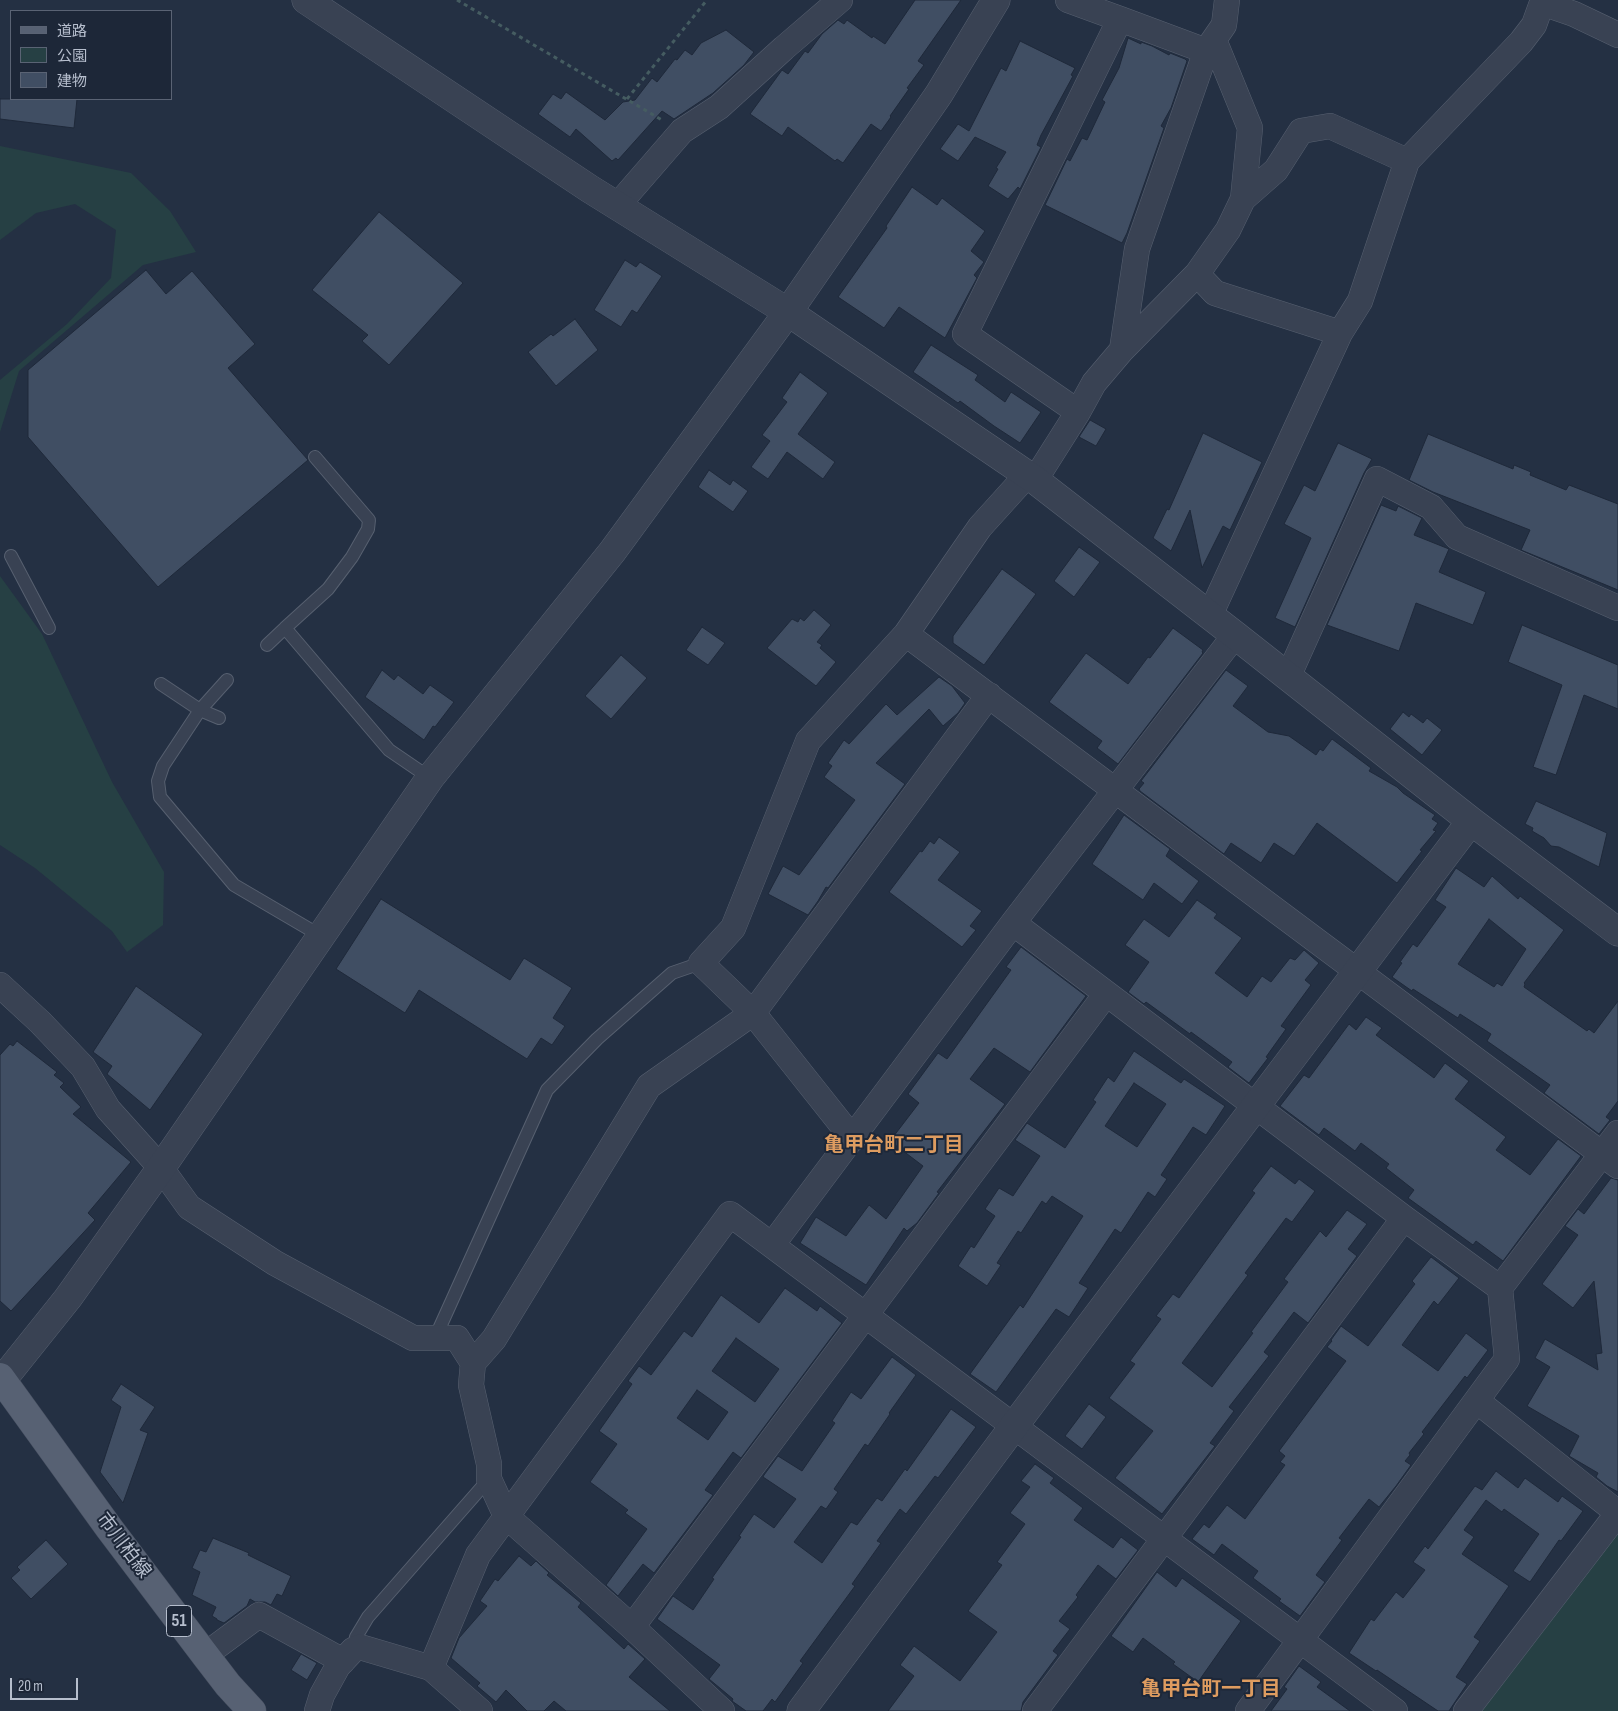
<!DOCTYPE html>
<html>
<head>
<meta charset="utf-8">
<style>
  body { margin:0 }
  #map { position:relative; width:1618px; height:1711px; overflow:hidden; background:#243043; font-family:"Sofia Sans Condensed","Noto Sans JP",sans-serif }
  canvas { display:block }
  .legend { position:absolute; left:10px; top:10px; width:162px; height:90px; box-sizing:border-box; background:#1d2738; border:1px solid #5a6374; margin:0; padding:6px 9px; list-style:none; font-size:15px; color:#b6becd }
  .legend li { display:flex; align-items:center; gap:10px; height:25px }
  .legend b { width:25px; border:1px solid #5a6374 }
  .scale { position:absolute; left:10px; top:1678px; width:68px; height:22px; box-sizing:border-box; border:2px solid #b6becd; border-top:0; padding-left:6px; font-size:15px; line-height:18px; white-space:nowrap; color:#b6becd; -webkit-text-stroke:4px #1d2738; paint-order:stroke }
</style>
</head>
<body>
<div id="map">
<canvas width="1618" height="1711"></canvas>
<ul class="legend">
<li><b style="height:6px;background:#576173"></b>道路</li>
<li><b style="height:14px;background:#264044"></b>公園</li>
<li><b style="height:14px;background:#404e63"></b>建物</li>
</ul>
<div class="scale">20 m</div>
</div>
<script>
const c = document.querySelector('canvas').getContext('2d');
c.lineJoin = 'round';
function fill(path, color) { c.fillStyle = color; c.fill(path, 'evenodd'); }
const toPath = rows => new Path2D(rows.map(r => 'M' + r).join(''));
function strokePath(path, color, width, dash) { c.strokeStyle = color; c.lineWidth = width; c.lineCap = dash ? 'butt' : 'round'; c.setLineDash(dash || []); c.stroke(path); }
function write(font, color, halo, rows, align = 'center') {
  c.font = font + ' "Sofia Sans Condensed","Noto Sans JP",sans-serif'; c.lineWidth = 4; c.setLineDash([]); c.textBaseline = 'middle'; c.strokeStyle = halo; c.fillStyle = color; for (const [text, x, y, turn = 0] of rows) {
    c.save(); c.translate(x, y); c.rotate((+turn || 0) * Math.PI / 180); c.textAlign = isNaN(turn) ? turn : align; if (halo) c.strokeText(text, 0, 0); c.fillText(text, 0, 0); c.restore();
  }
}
const green = toPath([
  [0,146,131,173,170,211,196,252,143,265,19,371,0,432,0,380,67,324,111,278,116,230,75,204,36,213,0,240],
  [0,576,42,634,112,782,164,872,163,925,127,952,112,931,35,868,0,845],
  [1618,1524,1618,1711,1478,1711]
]);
const building = toPath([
  [915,0,961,0,918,61,924,65,907,88,909,89,890,116,891,117,881,131,871,124,843,163,837,159,835,161,788,127,782,136,750,114,782,70,788,74,805,51,808,53,822,34,838,20,844,24,847,20,872,38,873,36,885,44,915,0],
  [726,30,754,52,744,65,713,93,674,119,662,111,618,160,616,158,612,161,576,129,570,137,538,114,553,94,561,99,566,92,605,120,623,102,635,100,652,78,657,82,675,59,677,60,685,50,692,55,701,43,726,30],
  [1128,38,1141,44,1141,42,1152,46,1169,55,1170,53,1185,59,1187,61,1171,108,1161,126,1164,128,1127,233,1122,243,1045,205,1067,159,1070,161,1082,138,1087,140,1105,102,1102,100,1119,68,1128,38],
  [1020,41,1075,68,1071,75,1073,76,1041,135,1037,145,1041,147,1020,189,1018,187,1008,199,988,186,998,169,996,168,1006,152,975,137,958,161,940,149,958,124,969,131,1001,68,1006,71,1020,41],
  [0,99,77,99,74,128,0,119,0,99],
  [912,187,937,205,942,198,985,231,971,251,984,262,974,275,977,278,945,338,899,307,884,328,838,297,887,228,886,226,912,187],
  [379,212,463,283,389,365,362,341,368,335,312,290,379,212],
  [625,260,636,267,640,262,662,276,637,313,632,310,621,327,594,310,625,260],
  [146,270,166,294,192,271,255,344,228,368,308,460,158,587,28,437,28,370,146,270],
  [575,319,598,350,556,386,528,352,551,334,553,336,575,319],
  [931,345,978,375,975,380,1005,402,1011,392,1041,412,1020,443,994,426,960,401,958,403,913,372,931,345],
  [800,372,828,393,798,434,835,462,823,479,787,452,768,479,751,467,770,441,762,435,787,402,782,398,800,372],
  [1090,420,1106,429,1096,446,1079,437,1090,420],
  [1203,433,1262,462,1230,530,1223,526,1202,568,1190,510,1171,551,1153,538,1167,509,1169,510,1203,433],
  [1428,434,1513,469,1514,465,1531,472,1530,475,1566,490,1569,485,1618,504,1618,590,1521,550,1530,530,1433,492,1409,480,1428,434],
  [1338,443,1372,459,1364,473,1295,627,1275,618,1311,538,1284,524,1304,485,1315,491,1338,443],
  [709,470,730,485,733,480,748,491,733,512,698,487,709,470],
  [1381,505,1396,511,1398,506,1422,518,1414,535,1449,549,1439,572,1486,592,1473,625,1416,603,1399,651,1327,625,1381,505],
  [1079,547,1100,562,1074,597,1054,581,1079,547],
  [1002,569,1036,594,984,665,953,643,953,636,1002,569],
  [814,610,831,625,817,642,822,645,820,648,836,662,816,686,767,648,792,619,798,622,800,618,804,621,814,610],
  [1522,625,1618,665,1618,709,1584,695,1556,775,1533,767,1562,685,1508,662,1522,625],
  [702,627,725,643,708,665,686,650,702,627],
  [1173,628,1203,650,1202,652,1203,653,1118,764,1097,748,1102,741,1049,702,1086,653,1128,684,1148,657,1150,658,1173,628],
  [621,655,647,678,611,719,585,696,621,655],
  [382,670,394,680,398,675,423,694,430,685,454,702,435,727,433,726,424,740,365,697,382,670],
  [1226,670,1248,686,1233,706,1268,732,1289,736,1316,755,1320,749,1323,751,1332,739,1371,768,1369,771,1397,787,1403,793,1435,815,1432,819,1438,823,1433,830,1436,831,1420,850,1422,851,1397,883,1317,823,1294,856,1274,843,1261,863,1231,843,1224,854,1140,791,1139,789,1144,783,1141,781,1226,670],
  [939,677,952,686,965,703,958,713,943,726,929,709,876,763,905,784,828,888,826,887,818,901,808,915,768,894,783,866,799,875,855,800,824,777,832,766,828,763,844,740,849,744,886,704,897,715,939,677],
  [1403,712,1409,717,1411,714,1423,723,1427,718,1442,730,1422,755,1390,729,1403,712],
  [1536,801,1607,833,1599,867,1559,847,1551,846,1544,838,1532,831,1533,828,1525,824,1536,801],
  [1124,815,1170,849,1166,856,1199,881,1182,904,1154,883,1143,900,1092,864,1124,815],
  [939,837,960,852,938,880,982,911,970,926,976,930,962,947,889,892,920,851,922,852,930,841,934,844,939,837],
  [1456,868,1484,887,1492,876,1518,899,1520,896,1564,930,1524,983,1525,984,1524,987,1587,1031,1589,1029,1594,1033,1618,1001,1618,1101,1606,1117,1610,1120,1599,1134,1544,1093,1550,1085,1487,1041,1491,1034,1460,1014,1458,1018,1413,989,1412,991,1392,977,1402,963,1400,962,1413,944,1417,947,1446,907,1435,900,1456,868],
  [1489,919,1526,949,1502,986,1497,983,1494,987,1458,964,1489,919],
  [381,899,510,980,524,958,572,988,553,1018,565,1026,552,1045,541,1038,527,1059,419,990,405,1013,336,969,381,899],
  [1197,900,1217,914,1214,918,1242,938,1215,973,1247,997,1262,976,1271,982,1290,958,1295,960,1304,950,1319,963,1305,980,1311,985,1281,1026,1286,1029,1266,1057,1268,1058,1249,1083,1228,1067,1232,1062,1191,1032,1190,1034,1146,1002,1144,1004,1128,992,1149,962,1125,945,1144,919,1169,937,1197,900],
  [1021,947,1086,996,1030,1072,994,1048,970,1079,1005,1104,937,1192,939,1193,917,1223,907,1231,904,1228,866,1285,800,1243,816,1217,846,1236,869,1205,886,1219,923,1166,890,1141,919,1103,908,1094,938,1053,947,1059,1011,970,1006,967,1021,947],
  [136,986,203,1034,150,1110,107,1074,112,1066,93,1052,136,986],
  [1366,1017,1382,1028,1376,1035,1434,1078,1445,1063,1469,1081,1455,1099,1506,1137,1496,1150,1530,1175,1558,1139,1581,1156,1503,1261,1476,1241,1473,1245,1408,1198,1414,1190,1386,1168,1389,1164,1361,1143,1355,1151,1324,1128,1319,1135,1280,1106,1304,1075,1309,1078,1349,1024,1356,1030,1366,1017],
  [17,1041,57,1072,54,1075,64,1083,60,1087,81,1107,73,1114,131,1162,88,1213,95,1220,11,1311,0,1301,0,1055,10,1044,13,1046,17,1041],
  [1134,1051,1181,1083,1184,1079,1225,1106,1206,1135,1193,1127,1161,1175,1167,1179,1155,1197,1148,1192,1121,1233,1115,1229,1079,1283,1088,1288,1069,1317,1056,1309,996,1392,970,1374,1020,1305,1023,1308,1083,1216,1052,1196,1046,1204,1042,1201,1021,1233,1018,1231,997,1263,1001,1265,987,1286,958,1266,971,1246,974,1248,995,1216,985,1209,999,1188,1013,1196,1040,1156,1015,1140,1027,1123,1065,1148,1096,1102,1093,1100,1108,1077,1114,1082,1134,1051],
  [1134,1083,1166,1104,1137,1147,1105,1126,1134,1083],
  [1271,1166,1295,1184,1299,1179,1315,1191,1292,1222,1286,1218,1245,1273,1248,1275,1182,1363,1212,1387,1253,1333,1251,1332,1288,1282,1284,1279,1320,1231,1326,1237,1347,1210,1367,1224,1348,1249,1357,1256,1308,1323,1294,1312,1264,1352,1269,1356,1229,1407,1234,1411,1210,1443,1215,1446,1162,1514,1115,1478,1153,1431,1109,1398,1135,1364,1130,1361,1161,1319,1156,1316,1173,1294,1179,1298,1255,1193,1252,1191,1271,1166],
  [1611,1178,1618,1180,1618,1492,1607,1486,1596,1477,1598,1473,1569,1456,1579,1436,1527,1406,1550,1367,1535,1358,1545,1339,1598,1370,1596,1354,1602,1353,1594,1281,1573,1308,1542,1284,1578,1235,1565,1226,1578,1209,1584,1214,1611,1178],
  [1431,1257,1459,1278,1438,1305,1434,1301,1402,1345,1438,1371,1466,1333,1488,1350,1467,1378,1465,1376,1422,1432,1424,1434,1409,1453,1410,1455,1405,1461,1411,1465,1396,1486,1379,1507,1369,1499,1339,1538,1342,1540,1316,1575,1325,1582,1300,1616,1279,1601,1281,1599,1253,1578,1258,1571,1222,1544,1214,1555,1192,1539,1204,1524,1209,1528,1227,1505,1245,1519,1285,1465,1280,1462,1285,1456,1279,1451,1346,1361,1327,1347,1332,1341,1331,1340,1341,1326,1368,1346,1415,1284,1412,1281,1431,1257],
  [785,1288,817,1311,820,1306,842,1323,741,1458,733,1452,705,1490,713,1495,654,1573,643,1564,618,1596,606,1585,647,1529,625,1513,628,1510,590,1482,617,1444,599,1431,632,1384,628,1381,639,1366,651,1375,684,1331,692,1337,721,1295,759,1323,785,1288],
  [736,1338,779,1369,755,1402,712,1371,736,1338],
  [697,1390,728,1412,708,1440,677,1418,697,1390],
  [892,1357,916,1375,889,1413,890,1414,868,1446,865,1444,834,1489,838,1492,826,1509,821,1506,794,1542,822,1563,851,1522,857,1525,877,1498,882,1501,905,1469,907,1471,951,1409,976,1427,938,1478,935,1476,906,1514,900,1509,877,1541,881,1543,852,1584,855,1586,800,1661,803,1663,775,1702,772,1699,763,1711,746,1711,732,1701,733,1699,709,1679,720,1665,657,1619,673,1596,693,1610,714,1579,712,1578,741,1537,739,1536,754,1514,774,1528,796,1499,763,1477,764,1475,778,1456,802,1471,835,1423,832,1421,851,1392,861,1399,892,1357],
  [121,1384,155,1407,140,1430,148,1433,123,1503,100,1472,121,1407,111,1400,121,1384],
  [1089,1404,1106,1417,1082,1449,1065,1436,1089,1404],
  [1035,1464,1054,1478,1050,1483,1083,1508,1074,1520,1113,1548,1121,1537,1138,1550,1116,1579,1098,1565,1076,1595,1078,1597,1059,1621,1070,1629,1053,1651,1058,1655,1023,1702,1021,1711,888,1711,914,1676,900,1665,914,1646,960,1681,997,1632,968,1611,1002,1565,997,1562,1025,1524,1010,1513,1030,1487,1021,1481,1035,1464],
  [1496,1471,1518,1488,1525,1478,1558,1502,1562,1496,1583,1511,1561,1541,1559,1540,1530,1582,1513,1571,1539,1534,1504,1509,1502,1512,1486,1500,1464,1530,1474,1537,1462,1554,1509,1586,1474,1637,1480,1641,1456,1677,1467,1684,1449,1711,1438,1711,1377,1670,1376,1671,1349,1653,1371,1619,1374,1621,1396,1592,1403,1598,1425,1570,1413,1562,1425,1546,1428,1549,1475,1486,1482,1490,1496,1471],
  [213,1538,249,1553,248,1555,291,1576,282,1596,277,1594,271,1605,265,1602,255,1602,250,1599,247,1606,224,1623,217,1620,217,1619,212,1616,216,1607,192,1595,200,1572,192,1568,200,1550,206,1552,213,1538],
  [46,1540,68,1564,31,1599,11,1578,20,1570,17,1567,46,1540],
  [519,1556,531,1566,536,1561,549,1573,547,1575,581,1603,578,1607,624,1649,628,1644,645,1659,629,1677,670,1711,566,1711,554,1701,544,1711,527,1711,506,1690,496,1702,477,1686,480,1683,451,1658,459,1638,487,1606,480,1601,495,1579,498,1581,519,1556],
  [1157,1572,1176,1587,1182,1578,1241,1621,1198,1682,1173,1664,1175,1662,1143,1638,1133,1652,1111,1636,1157,1572],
  [301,1654,317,1663,307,1680,291,1670,301,1654],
  [1299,1666,1321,1682,1317,1687,1350,1711,1271,1711,1287,1689,1284,1687,1299,1666]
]);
const path = toPath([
  [457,0,662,120],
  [627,99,707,0]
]);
const service = toPath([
  [11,556,49,628],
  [285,628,328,589,352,557,368,529,369,520,315,457],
  [267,645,285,628,389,750,430,778],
  [227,680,200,710,163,766,158,781,160,797,234,885,321,936],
  [161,684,200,710,219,718],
  [435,1338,547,1090,597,1039,672,973,701,963],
  [353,1650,356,1637,368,1617,489,1479]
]);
const minor = toPath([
  [1068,0,1120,19,965,334,1078,412],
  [1542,3,1574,14,1618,35],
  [1120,19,1206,51],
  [1214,40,1250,128,1243,199],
  [617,206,682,131,719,107,784,48,840,0],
  [1197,274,1215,293,1340,333],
  [1122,350,1197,274,1228,230,1243,199,1276,170,1301,131,1330,126,1407,161],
  [1035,480,1078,412,1094,383,1122,350,1137,249,1206,51,1224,25,1227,0],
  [1210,615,1340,333,1360,301,1407,161,1521,42,1534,25,1543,0],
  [906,634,1618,1166],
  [1288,677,1377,479,1431,507,1457,537,1618,608],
  [1013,923,1404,1218,1500,1288,1507,1359,1248,1711],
  [0,985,40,1022,83,1067,108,1109,161,1168,189,1207,275,1263,413,1338,457,1338,473,1363],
  [853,1139,753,1013,701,963,733,928,808,741,906,634,980,527,1027,475],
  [772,1245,1013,923,1235,635],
  [1500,1288,1618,1133],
  [632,1627,1106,994],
  [205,1655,259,1615,343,1661],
  [431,1668,478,1555,730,1214,1395,1711],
  [317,1711,322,1695,338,1666,353,1650,360,1647,431,1668,480,1711],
  [722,1711,632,1627,506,1516,489,1479,489,1464,471,1385,473,1363,494,1339,649,1086,753,1013,989,695],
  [1035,1711,1404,1218],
  [1466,1711,1618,1513,1477,1401]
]);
const tertiary = toPath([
  [306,0,590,189,788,312,1035,480,1235,635,1471,821,1618,932],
  [0,1383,68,1298,161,1168,430,778,612,552,788,312,939,94,996,0],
  [801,1711,1014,1426,1471,821]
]);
const primary = toPath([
  [0,1377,109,1528,205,1655,228,1685,252,1711]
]);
const shields = [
  [179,1621,25]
];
const shieldNames = [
  ["51",179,1621]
];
const streetNames = [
  ["市川柏線",123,1546,53]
];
const neighbourhoodNames = [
  ["亀甲台町二丁目",894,1146],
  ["亀甲台町一丁目",1211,1690]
];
fill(green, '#264044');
fill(building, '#404e63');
strokePath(building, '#1f293a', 1);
strokePath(service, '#576070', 14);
strokePath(minor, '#576070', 26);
strokePath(tertiary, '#576070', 29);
strokePath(primary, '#424b5c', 29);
strokePath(path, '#455c61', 3, [4, 4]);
strokePath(service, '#394253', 12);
strokePath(minor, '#394253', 25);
strokePath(tertiary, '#394253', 28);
strokePath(primary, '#576173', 28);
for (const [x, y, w] of shields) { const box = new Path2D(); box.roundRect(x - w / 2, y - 15.5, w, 31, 4); c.fillStyle = '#1d2738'; c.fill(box); strokePath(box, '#b6becd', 1); }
write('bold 18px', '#b6becd', null, shieldNames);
write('19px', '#b6becd', '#1d2738', streetNames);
write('bold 20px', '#de9c60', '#1d2738', neighbourhoodNames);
</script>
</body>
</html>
